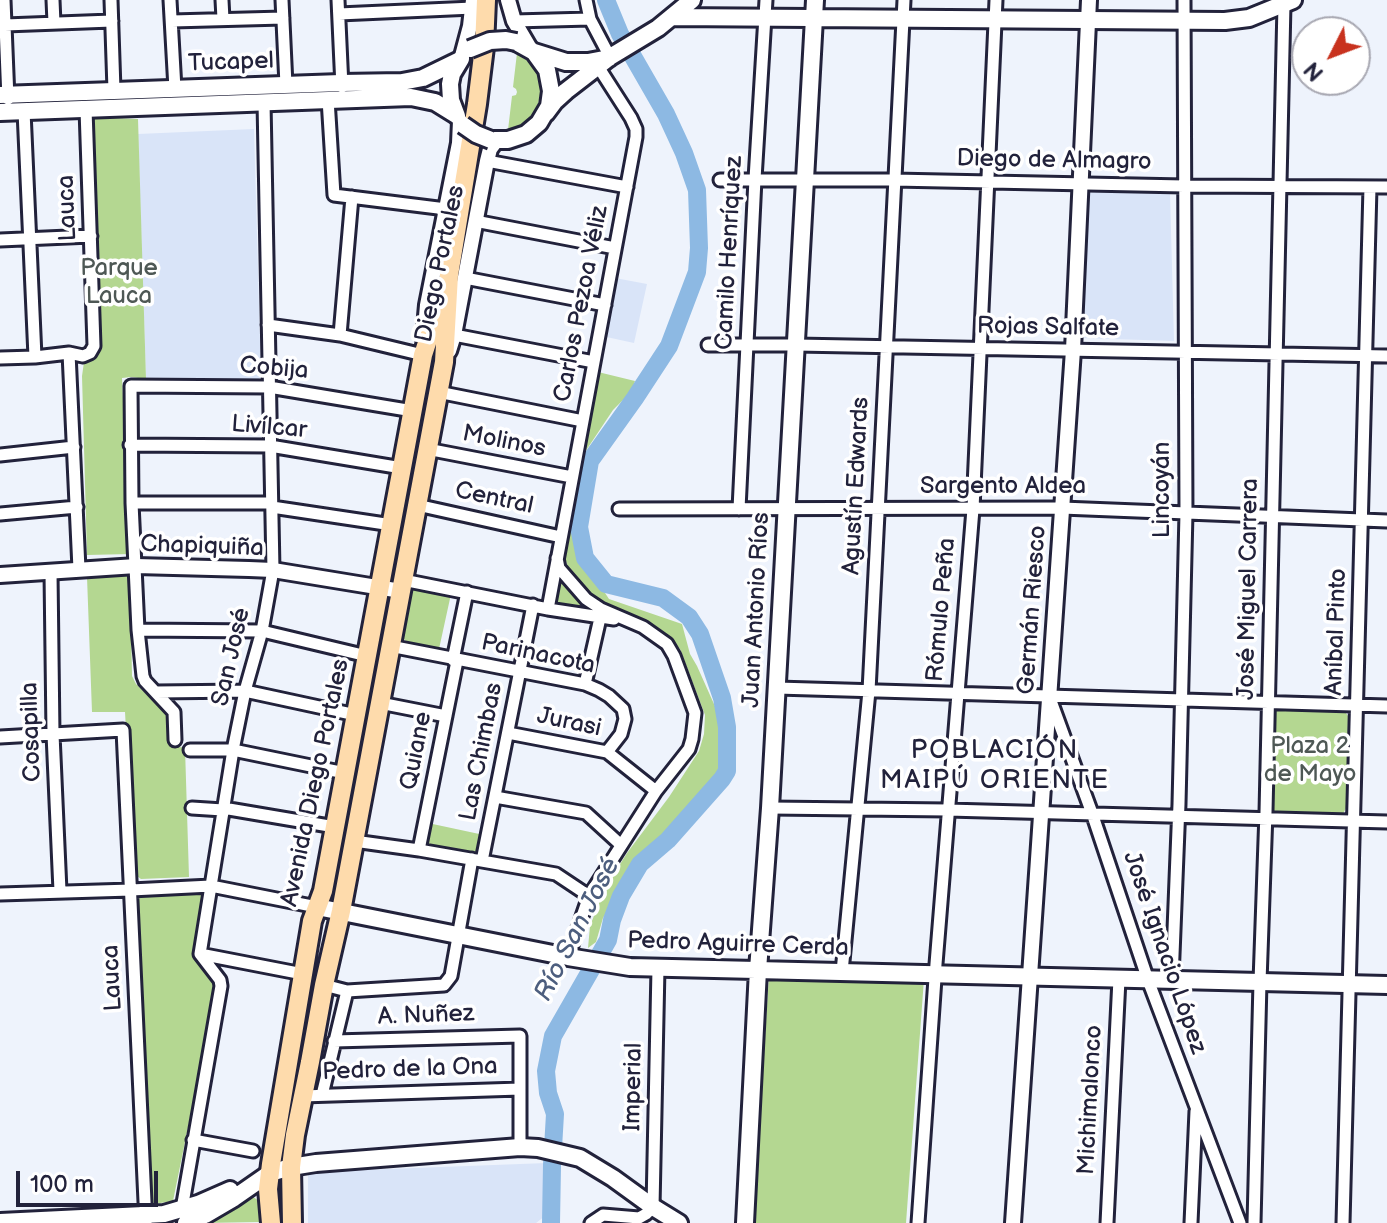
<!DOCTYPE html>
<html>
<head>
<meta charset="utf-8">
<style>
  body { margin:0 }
  #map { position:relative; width:1387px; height:1223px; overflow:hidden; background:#eef3fc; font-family:"Balsamiq Sans",sans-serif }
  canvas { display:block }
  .north { position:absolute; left:1291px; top:16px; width:80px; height:80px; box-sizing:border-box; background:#fff; border:2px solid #a7a7b1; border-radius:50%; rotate:228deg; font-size:22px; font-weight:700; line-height:32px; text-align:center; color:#22223b }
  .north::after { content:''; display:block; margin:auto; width:28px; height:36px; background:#c8321e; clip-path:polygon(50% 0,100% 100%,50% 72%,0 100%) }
  .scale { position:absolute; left:16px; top:1171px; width:142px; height:36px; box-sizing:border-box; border:4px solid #22223b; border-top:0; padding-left:10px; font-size:24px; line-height:28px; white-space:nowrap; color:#22223b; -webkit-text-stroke:6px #fff; paint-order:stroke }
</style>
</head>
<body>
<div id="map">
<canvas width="1387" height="1223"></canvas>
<div class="north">N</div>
<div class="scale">100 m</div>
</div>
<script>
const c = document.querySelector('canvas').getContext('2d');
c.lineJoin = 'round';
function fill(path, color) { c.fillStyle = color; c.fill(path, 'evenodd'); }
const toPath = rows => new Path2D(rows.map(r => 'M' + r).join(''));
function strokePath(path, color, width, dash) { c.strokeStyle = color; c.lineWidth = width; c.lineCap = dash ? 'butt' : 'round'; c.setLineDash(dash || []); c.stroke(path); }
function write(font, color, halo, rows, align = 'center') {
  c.font = font + ' "Balsamiq Sans",sans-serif'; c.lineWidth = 7; c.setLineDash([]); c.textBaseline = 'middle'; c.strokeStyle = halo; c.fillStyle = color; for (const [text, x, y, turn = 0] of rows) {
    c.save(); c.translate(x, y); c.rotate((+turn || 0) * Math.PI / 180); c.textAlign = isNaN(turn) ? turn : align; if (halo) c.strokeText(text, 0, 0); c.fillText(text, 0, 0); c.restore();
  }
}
const built = toPath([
  [254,129,261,377,256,381,151,384,146,379,138,134],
  [1086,192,1170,193,1174,341,1081,338],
  [615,278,647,284,634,343,602,336],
  [547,1163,545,1216,536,1223,308,1223,308,1172]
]);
const green = toPath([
  [517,53,529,62,536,71,540,82,541,92,537,108,530,118,522,125,508,130,512,96,516,95,517,92,516,89,513,87],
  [91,117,138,119,146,379,131,377,122,378,131,554,87,555,82,376,84,362,87,360,96,359],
  [598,372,635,381,631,392,613,410,583,455],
  [570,514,576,515,576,540,586,564,609,599,682,624,690,654,697,666,718,713,720,745,724,764,721,774,715,781,704,789,679,826,657,842,632,873,619,891,603,918,596,942,588,948,590,926,604,890,627,853,669,797,699,751,704,734,705,715,680,649,664,634,616,614,596,601,569,570,564,555],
  [124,572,130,577,132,676,136,684,167,714,169,745,185,748,189,877,141,879,134,874,125,712,92,712,87,577],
  [558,576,561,578,574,595,594,612,552,605],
  [412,586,451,594,439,649,408,644,398,631,404,594],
  [1279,708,1344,710,1348,716,1347,806,1342,816,1276,814,1271,806,1274,713],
  [428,823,484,835,476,855,423,848],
  [202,893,193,950,216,989,173,1201,154,1204,148,1199,136,902,141,896],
  [769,975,924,979,906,1223,753,1223],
  [249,1194,259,1201,259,1222,205,1223]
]);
const river = toPath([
  [551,1223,552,1165,555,1114,548,1093,546,1071,553,1036,608,940,612,920,621,896,640,864,668,840,722,779,727,771,727,727,722,698,700,634,689,617,663,598,606,584,585,558,579,527,590,461,635,398,669,346,697,272,699,248,697,190,684,153,666,114,620,34,606,0]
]);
const minor = toPath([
  [4,0,8,99],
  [53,0,54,23],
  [111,0,114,90],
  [170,0,175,89],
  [222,0,223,19],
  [282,0,286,85],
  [338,0,342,87],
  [586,0,590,19,610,57],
  [339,14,473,8],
  [172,21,283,18],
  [514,21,590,19],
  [5,25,112,21],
  [328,99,334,195,446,209],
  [24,111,35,357],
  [487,161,627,187],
  [720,180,894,180,1184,186,1387,187],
  [475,221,615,248],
  [0,240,91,236],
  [465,278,605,305],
  [268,325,340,335,423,355],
  [340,335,352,197],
  [454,335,594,362],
  [708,345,796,345,1387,356],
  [69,353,79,569],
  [0,358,35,357,69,353,83,356,90,353,94,346,86,109],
  [438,392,583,421],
  [130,445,270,446,402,468],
  [427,449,572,477],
  [0,455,74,447],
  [132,503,271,503],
  [417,505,561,537],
  [272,507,392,525],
  [619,509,1062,508,1387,521],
  [739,509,755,179,766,0],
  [0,514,77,507],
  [557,558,559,568,586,599,601,609,643,627,667,644,674,656,695,713,692,739,689,749,656,791,589,896,568,957],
  [51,573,53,734,60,891],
  [403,580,548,609,614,619],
  [548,609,636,137,636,129,631,118,599,68],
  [138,630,262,631,367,656],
  [390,646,585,684,599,690,609,696,623,709,625,719,621,734,607,752],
  [453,660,467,592],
  [585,684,600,618],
  [777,688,1387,706],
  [156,692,245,691,356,715],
  [1051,701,1093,816,1148,980,1240,1223],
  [380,703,446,716],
  [508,733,607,752,656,791],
  [0,737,123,730,146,1223],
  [175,740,174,712,145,681,143,676,138,630,132,503,131,386,269,387,413,411],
  [190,750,233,750,345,773],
  [495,797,586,813,621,845],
  [192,808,223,810],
  [223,808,335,827],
  [770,808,948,810,1387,822],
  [354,841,419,850,556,874,589,896],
  [419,850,457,661],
  [482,861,533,605],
  [0,894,131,890,211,886,317,907],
  [200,954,303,974],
  [842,972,869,691,904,0],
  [1172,980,1179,804,1186,513,1184,0],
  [324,985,347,991,444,985,451,976,472,859],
  [334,1041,520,1036,520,1147],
  [322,1095,347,991],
  [302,1096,520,1089],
  [193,1140,253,1151],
  [182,1209,221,986,220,980,200,954,233,750,245,691,262,631,273,570,264,102],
  [591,1223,603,1215,639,1218,646,1214,653,1207,658,968],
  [918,1223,936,964,973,509,996,0],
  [1107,1223,1119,979],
  [1191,1223,1196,1111],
  [1254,1223,1260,982,1266,812,1284,4],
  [1343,1223,1370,187]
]);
const tertiary = toPath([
  [508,0,514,21,531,50],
  [462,56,470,26,473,0],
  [424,339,427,305,459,143,460,121],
  [449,351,454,335,487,161,490,149,496,141],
  [0,575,136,566,249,569,273,570,401,591],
  [1013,1223,1073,350,1089,0]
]);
const secondary = toPath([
  [672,17,1225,21,1249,18,1293,0],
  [534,52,566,62,588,62,609,58],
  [0,95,341,83,402,82,423,78,460,60],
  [0,112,411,97,435,102,456,115],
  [546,113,555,101,566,91,610,57,658,28,692,0],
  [457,116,451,100,450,84,452,74,461,59],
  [491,140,508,140,526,134,539,123,549,106,551,91,547,70,534,52,516,42],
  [317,907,568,957,630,967,1387,985],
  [0,1222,164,1214,198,1204,230,1190],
  [186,1223,205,1215,234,1198,270,1173,291,1167,316,1163,520,1147,538,1148,580,1158,613,1178,653,1207,679,1223],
  [745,1223,758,970,770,808,815,0]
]);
const primary = toPath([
  [271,1223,268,1189,271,1164,312,921,323,891,423,355,440,303],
  [292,1223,291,1167,295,1135,310,1062,324,985,341,911,444,362,449,275,477,104,484,47,486,0]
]);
const secondaryBridge = toPath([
  [470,49,490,41,506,40,516,42],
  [463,125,476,134,491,140]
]);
const streetNames = [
  ["Tucapel",231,63,-2],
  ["Diego de Almagro",1054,161,1],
  ["Lauca",68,208,-92],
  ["Camilo Henríquez",730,253,-87],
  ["Diego Portales",441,264,-78],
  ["Carlos Pezoa Véliz",582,304,-79],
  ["Rojas Salfate",1048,328,1],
  ["Cobija",274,369,5],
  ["Livílcar",269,428,5],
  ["Molinos",504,442,11],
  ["Agustín Edwards",857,486,-87],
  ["Sargento Aldea",1003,487],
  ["Lincoyán",1163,490,-90],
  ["Central",494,499,12],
  ["Chapiquiña",202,547,2],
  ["José Miguel Carrera",1249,589,-89],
  ["Juan Antonio Ríos",757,610,-87],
  ["Rómulo Peña",942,610,-85],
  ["Germán Riesco",1033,610,-86],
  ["Aníbal Pinto",1337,632,-88],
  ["Parinacota",538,655,12],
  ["San José",232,657,-77],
  ["Jurasi",569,723,12],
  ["Cosapilla",32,732,-92],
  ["Quiane",417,751,-79],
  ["Las Chimbas",482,752,-79],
  ["Avenida Diego Portales",316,783,-78],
  ["Pedro Aguirre Cerda",738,945,2],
  ["José Ignacio López",1164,953,71],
  ["Lauca",113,978,-93],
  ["A. Nuñez",426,1016,-2],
  ["Pedro de la Ona",410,1070,-2],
  ["Imperial",634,1087,-89],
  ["Michimalonco",1091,1100,-87]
];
const parkNames = [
  ["Parque",119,269],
  ["Lauca",119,297],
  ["Plaza 2",1310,747],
  ["de Mayo",1310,775]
];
const neighbourhoodNames = [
  ["POBLACIÓN",995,751],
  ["MAIPÚ ORIENTE",995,781]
];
const waterNames = [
  ["Río San José",578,930,-63]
];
fill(built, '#d9e4f8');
fill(green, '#b4d791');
strokePath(river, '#8db9e3', 18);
strokePath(minor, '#22223b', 17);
strokePath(tertiary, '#22223b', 20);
strokePath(secondary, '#22223b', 22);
strokePath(primary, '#22223b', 24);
strokePath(minor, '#fff', 11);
strokePath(tertiary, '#fff', 14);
strokePath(secondary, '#fff', 16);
strokePath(primary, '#fedbac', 18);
strokePath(secondaryBridge, '#22223b', 22, []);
strokePath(secondaryBridge, '#fff', 16);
write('24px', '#22223b', '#fff', streetNames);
write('24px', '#4e5855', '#fff', parkNames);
c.letterSpacing = '2px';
write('26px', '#22223b', '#fff', neighbourhoodNames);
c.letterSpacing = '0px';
write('italic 26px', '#4d5e7e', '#fff', waterNames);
</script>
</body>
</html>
